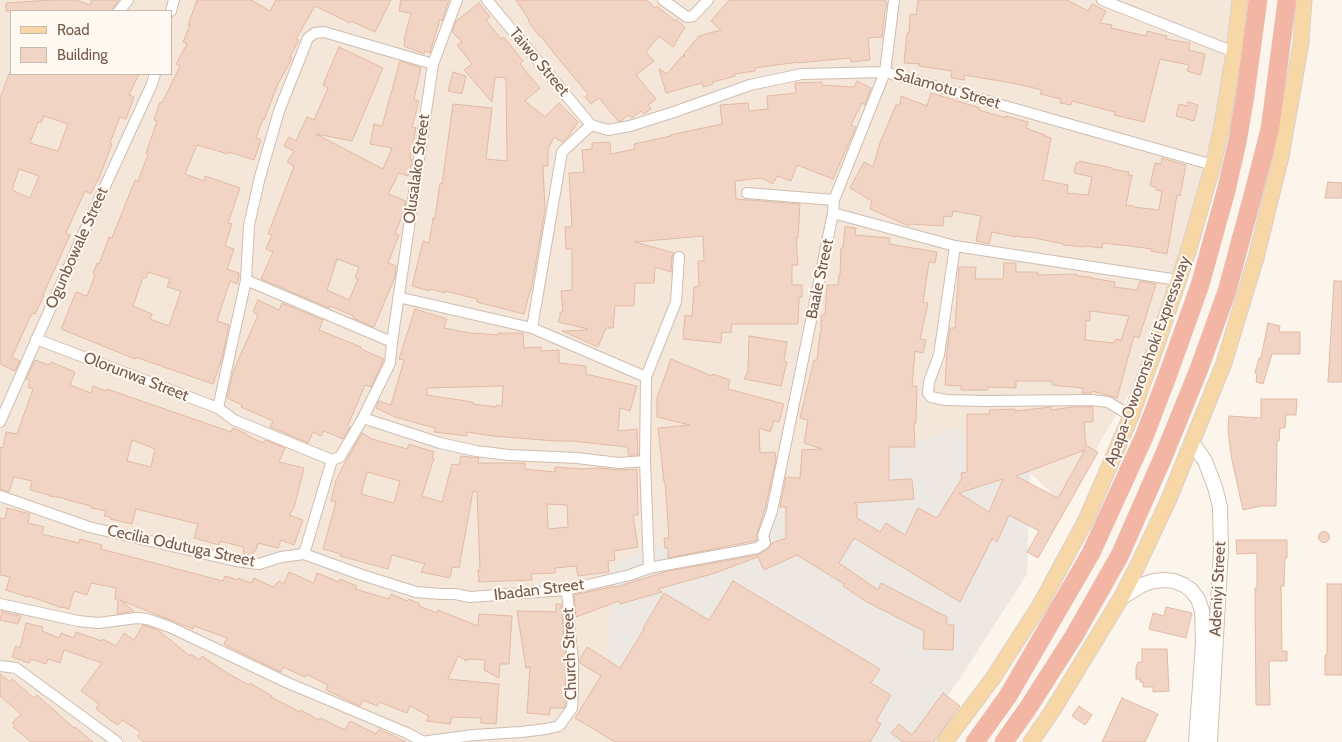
<!DOCTYPE html>
<html>
<head>
<meta charset="utf-8">
<style>
  body { margin:0 }
  #map { position:relative; width:1342px; height:742px; overflow:hidden; background:#fcf5eb; font-family:Cabin,sans-serif }
  canvas { display:block }
  .legend { position:absolute; left:10px; top:10px; width:162px; height:65px; box-sizing:border-box; background:#fff9f2; border:1px solid #c9bab0; margin:0; padding:6px 9px; list-style:none; font-size:15px; color:#775b4e }
  .legend li { display:flex; align-items:center; gap:10px; height:25px }
  .legend b { width:25px; border:1px solid #c9bab0 }
</style>
</head>
<body>
<div id="map">
<canvas width="1342" height="742"></canvas>
<ul class="legend">
<li><b style="height:6px;background:#f8d7a6"></b>Road</li>
<li><b style="height:14px;background:#f1d4c3"></b>Building</li>
</ul>
</div>
<script>
const c = document.querySelector('canvas').getContext('2d');
c.lineJoin = 'round';
function fill(path, color) { c.fillStyle = color; c.fill(path, 'evenodd'); }
const toPath = rows => new Path2D(rows.map(r => 'M' + r).join(''));
function strokePath(path, color, width, dash) { c.strokeStyle = color; c.lineWidth = width; c.lineCap = dash ? 'butt' : 'round'; c.setLineDash(dash || []); c.stroke(path); }
function write(font, color, halo, rows, align = 'center') {
  c.font = font + ' Cabin,sans-serif'; c.lineWidth = 4; c.setLineDash([]); c.textBaseline = 'middle'; c.strokeStyle = halo; c.fillStyle = color; for (const [text, x, y, turn = 0] of rows) {
    c.save(); c.translate(x, y); c.rotate((+turn || 0) * Math.PI / 180); c.textAlign = isNaN(turn) ? turn : align; if (halo) c.strokeText(text, 0, 0); c.fillText(text, 0, 0); c.restore();
  }
}
const residential = toPath([
  [0,0,1241,0,1215,154,1174,282,1130,392,1063,504,1030,473,630,742,0,742],
  [11,11,171,11,171,74,11,74]
]);
const industrial = toPath([
  [950,428,1030,473,1027,574,962,675,916,742,630,742,608,656,614,563,826,479]
]);
const building = toPath([
  [51,0,76,0,90,5,92,0,119,0,114,7,112,11,6,11,6,3,51,0],
  [197,0,251,0,270,11,276,0,391,0,375,32,351,21,350,23,315,6,296,39,299,40,290,57,292,58,277,86,264,120,263,119,256,138,261,140,254,160,229,152,228,154,197,145,185,174,204,181,205,176,240,188,228,223,232,224,225,246,234,249,227,269,239,273,239,277,237,284,230,281,217,321,229,325,222,359,213,384,135,357,135,359,61,329,76,292,87,296,95,275,93,274,97,263,99,264,109,237,112,238,135,180,138,181,148,154,146,153,157,121,154,120,160,102,162,103,180,66,176,64,187,44,183,42,190,25,188,25,197,0],
  [148,272,170,279,167,287,181,291,169,326,150,319,152,314,133,306,143,277,146,278,148,272],
  [401,0,449,0,442,21,440,19,430,53,425,51,424,54,404,46,405,41,404,40,411,13,399,11,401,0],
  [516,0,647,0,655,8,657,6,675,21,676,19,685,27,673,47,659,36,646,52,654,61,636,75,656,99,648,105,651,109,644,114,641,111,632,118,628,115,621,121,618,121,599,98,591,104,585,97,588,94,557,57,541,36,540,37,528,21,529,20,516,0],
  [729,0,885,0,887,4,885,10,882,37,868,38,870,60,851,62,850,58,798,63,798,62,755,68,755,71,734,74,735,76,713,82,713,84,703,87,702,83,666,93,659,69,667,74,681,57,685,56,683,55,699,36,721,30,711,21,729,0],
  [918,0,1067,0,1088,11,1092,4,1106,11,1100,23,1112,25,1111,28,1146,36,1147,31,1167,36,1166,39,1190,43,1189,50,1205,54,1201,75,1187,71,1189,65,1160,59,1144,122,1114,115,1115,112,1072,101,1071,105,1060,103,1061,99,1040,94,1042,90,1012,83,964,75,964,80,951,78,952,71,919,66,920,64,904,63,907,33,909,33,910,14,916,15,918,0],
  [479,3,490,17,486,20,501,39,504,37,523,61,520,64,540,88,525,101,545,117,559,103,578,122,568,137,562,142,554,137,548,149,548,166,543,166,545,210,531,291,530,291,524,314,477,302,477,299,445,291,445,293,430,289,429,291,412,286,423,241,429,243,433,218,435,218,440,183,442,184,453,104,492,108,486,159,507,161,506,78,495,77,492,102,464,70,472,64,457,45,462,42,452,32,456,21,479,3],
  [339,47,383,68,352,141,316,134,383,169,392,148,370,144,374,124,382,126,400,61,421,68,414,99,419,101,412,127,416,128,410,158,412,159,410,170,408,176,399,173,388,194,406,201,404,211,395,234,399,235,388,263,396,266,395,277,374,327,353,318,354,316,330,306,329,308,261,279,273,252,266,249,272,235,268,234,294,166,287,162,294,151,284,146,289,137,296,141,307,117,314,120,328,88,323,85,339,47],
  [337,259,359,267,355,278,358,279,349,300,327,290,337,259],
  [453,72,466,76,462,94,448,91,453,72],
  [9,74,139,74,129,95,134,97,126,119,120,117,110,143,112,144,98,181,97,181,91,194,85,191,66,233,70,235,43,295,44,295,35,314,32,313,12,357,20,361,15,371,0,364,0,98,9,74],
  [44,116,68,124,58,151,30,143,38,122,41,123,44,116],
  [19,169,39,176,30,198,12,190,19,169],
  [857,81,871,88,865,105,862,103,851,125,856,127,833,179,797,165,791,181,777,176,773,184,761,178,735,181,736,199,800,204,798,238,796,238,798,265,792,265,792,285,802,285,802,297,799,297,798,324,732,324,731,333,722,332,721,343,683,339,685,315,692,316,694,287,699,286,698,261,704,261,703,236,635,242,674,253,672,257,671,272,655,267,654,283,635,283,634,306,615,306,613,328,606,328,598,347,562,331,587,330,588,329,558,322,560,317,560,312,563,312,561,291,572,290,572,249,566,249,565,227,572,227,569,173,584,172,582,150,592,149,592,143,610,142,611,154,635,149,634,144,671,136,670,135,722,124,720,105,748,103,749,111,768,109,767,96,796,93,795,83,822,82,822,85,854,87,857,81],
  [931,93,980,108,979,110,1006,118,1006,116,1028,122,1026,128,1045,135,1045,136,1051,138,1043,180,1068,185,1067,193,1088,195,1092,177,1074,173,1076,163,1078,163,1079,161,1113,168,1112,169,1129,172,1128,175,1132,175,1126,205,1134,206,1134,207,1159,210,1162,191,1156,190,1156,187,1150,186,1155,163,1161,164,1162,158,1186,165,1180,196,1177,195,1167,254,1151,251,1152,249,1130,246,1103,243,1102,248,1085,246,1085,247,1063,245,1064,244,1029,237,1028,238,1017,236,1016,237,992,232,989,244,976,241,981,216,953,211,952,217,944,216,943,226,910,224,909,226,870,209,872,201,850,188,864,162,873,167,880,143,896,105,900,105,901,96,927,106,931,93],
  [1188,102,1198,105,1194,121,1176,116,1179,104,1187,106,1188,102],
  [1328,182,1342,183,1342,198,1325,198,1328,182],
  [845,227,856,228,855,235,890,238,889,244,937,252,935,263,929,262,923,302,928,303,920,339,926,340,923,353,915,351,912,386,917,386,916,423,914,423,915,447,889,447,889,480,912,479,914,499,854,503,857,505,857,518,880,532,886,523,905,535,918,508,937,518,962,478,961,473,967,472,967,414,990,414,989,410,1015,409,1015,411,1051,407,1051,410,1072,407,1093,407,1093,422,1084,422,1086,447,1087,446,1098,452,1038,558,1027,552,1039,531,1009,515,997,542,992,539,960,602,854,538,839,563,878,590,881,583,947,617,947,625,954,625,953,650,923,649,924,631,865,601,843,586,844,584,797,555,764,570,758,557,712,574,658,589,662,592,620,604,619,601,576,617,574,595,615,586,616,587,668,571,758,555,769,548,772,543,786,538,786,507,780,507,786,477,800,478,802,450,822,449,804,443,808,420,800,418,814,360,817,360,820,333,821,333,821,315,825,315,827,285,838,285,839,275,840,275,841,248,843,248,845,227],
  [1085,450,1058,498,1016,476,1085,450],
  [1003,479,989,512,959,493,1003,479],
  [1004,263,1016,263,1016,272,1038,272,1038,275,1077,274,1077,276,1091,277,1091,278,1115,282,1114,287,1137,290,1140,281,1156,284,1139,338,1134,336,1117,398,1092,391,1092,393,1082,393,1083,388,1052,385,1052,381,1016,381,1016,388,988,387,988,390,961,390,961,386,945,385,947,351,950,328,955,328,959,267,976,267,975,279,1003,279,1004,263],
  [1090,311,1129,316,1121,340,1116,339,1114,343,1085,340,1086,320,1090,321,1090,311],
  [1334,281,1342,281,1342,382,1328,382,1334,281],
  [258,300,279,310,282,303,323,320,319,330,361,347,361,349,384,359,371,387,365,385,348,425,350,427,343,439,324,431,321,436,313,432,308,443,270,427,273,421,241,407,242,405,227,398,233,372,258,315,253,312,258,300],
  [415,309,447,319,444,328,475,334,475,333,498,335,498,333,523,333,524,348,541,347,541,351,559,350,559,363,586,366,586,374,637,386,630,411,620,408,618,431,637,429,638,455,628,455,628,447,572,441,555,441,493,436,467,432,467,436,434,432,435,428,395,417,376,408,379,401,391,405,404,360,399,359,415,309],
  [503,386,502,406,496,405,496,407,473,404,473,402,427,395,427,388,503,386],
  [1268,323,1280,326,1279,332,1300,332,1300,354,1272,354,1263,384,1256,382,1257,374,1255,373,1259,358,1261,358,1268,323],
  [749,336,787,342,784,361,787,362,781,386,744,379,748,371,749,336],
  [671,359,712,376,713,374,730,380,728,389,784,404,779,422,774,421,770,432,759,428,760,453,775,452,776,459,765,509,757,534,757,540,754,541,668,558,668,548,665,548,664,538,669,538,665,482,664,482,658,428,690,425,657,417,657,398,671,359],
  [35,360,49,365,51,362,75,372,70,385,91,393,93,386,106,391,107,389,231,432,233,428,247,434,246,435,263,443,265,440,285,448,279,462,304,468,294,508,289,515,303,520,294,545,281,540,278,548,258,543,256,550,255,550,251,556,244,555,243,547,220,541,219,545,194,538,198,524,136,509,132,524,110,519,111,517,104,516,106,511,91,508,91,506,64,499,64,498,49,496,49,495,30,490,32,481,14,477,9,492,0,489,0,447,3,448,6,432,17,434,33,389,28,387,30,380,26,379,35,360],
  [132,440,155,449,151,467,127,461,132,440],
  [1261,399,1297,399,1296,415,1286,415,1285,428,1280,428,1279,441,1277,441,1276,506,1261,506,1243,510,1232,460,1228,431,1229,416,1261,418,1261,399],
  [362,433,372,439,407,449,409,444,434,452,432,458,434,458,422,496,442,502,452,464,459,465,461,456,479,458,478,463,525,463,525,469,555,472,555,467,581,469,599,468,619,470,637,469,638,515,633,515,638,547,614,551,615,560,608,561,609,572,578,576,576,566,555,568,555,573,531,574,532,580,479,582,478,570,480,570,477,492,473,491,459,568,452,567,450,578,421,572,425,564,392,555,388,569,340,556,341,554,323,549,336,502,331,501,336,480,346,461,362,433],
  [367,472,400,481,394,503,361,494,367,472],
  [547,504,567,505,568,527,548,529,547,504],
  [7,508,30,514,28,523,44,527,42,534,79,543,80,539,102,545,101,549,223,581,225,576,238,580,238,578,251,583,254,578,273,587,279,581,284,584,289,572,314,583,317,573,339,582,340,579,357,586,355,589,389,599,391,594,407,601,409,599,420,604,419,606,437,613,438,610,478,626,479,614,512,616,509,664,500,664,499,678,484,670,485,660,468,659,467,661,458,656,448,679,499,684,496,724,481,723,481,718,452,717,450,724,426,721,429,716,410,706,407,713,379,702,377,706,363,700,360,706,326,690,328,685,306,674,305,677,283,667,281,672,229,647,224,644,227,638,194,626,193,629,120,600,134,611,117,614,118,600,115,599,116,588,91,583,87,595,74,591,69,609,63,607,62,608,29,596,28,597,6,590,10,577,0,575,0,518,5,519,7,508],
  '1318.5 537a5.5 5.5 0 1 1 11 0a5.5 5.5 0 1 1-11 0Z',
  [1236,540,1287,540,1287,558,1285,558,1284,586,1281,586,1282,651,1287,651,1287,661,1269,661,1270,705,1256,705,1255,588,1257,588,1257,553,1237,554,1236,540],
  [733,581,880,669,871,683,891,695,876,721,881,724,870,742,615,742,575,718,601,676,580,663,580,659,587,647,620,668,644,629,643,628,664,593,709,620,733,581],
  [1327,584,1342,584,1342,675,1325,675,1325,655,1327,655,1327,584],
  [556,604,561,604,566,660,565,706,564,708,550,708,550,715,527,713,530,667,526,668,517,611,556,612,556,604],
  [1166,607,1192,613,1186,638,1149,629,1153,613,1164,616,1166,607],
  [2,612,21,616,18,624,0,620,2,612],
  [26,623,43,627,42,631,59,638,61,633,74,638,76,632,102,641,103,639,116,646,124,633,134,640,143,625,158,630,190,656,191,654,199,660,202,656,227,673,249,685,250,683,272,696,271,697,300,712,301,710,319,720,320,718,345,730,350,721,376,734,379,729,406,742,144,742,137,736,141,732,122,720,118,725,108,719,108,718,96,709,99,704,81,691,102,663,64,650,60,663,48,659,46,664,31,659,29,663,12,657,16,646,20,648,26,623],
  [1142,649,1167,649,1169,691,1153,692,1153,687,1143,687,1143,682,1140,682,1140,679,1136,679,1136,667,1138,662,1142,662,1142,649],
  [0,674,10,682,12,679,34,698,37,695,74,728,75,727,93,742,31,742,13,727,15,725,12,723,21,714,0,696,0,674],
  [943,693,960,706,934,742,903,742,891,733,899,724,912,735,943,693],
  [1122,698,1158,714,1145,742,1102,742,1122,698],
  [1079,706,1092,715,1085,725,1072,716,1079,706]
]);
const street = toPath([
  [487,0,591,125],
  [663,0,687,17,693,16,708,0],
  [1102,0,1234,52],
  [119,11,128,0],
  [171,11,174,0],
  [591,125,608,130,630,126,674,112,750,85,802,74,885,72,1213,165],
  [747,193,834,200],
  [833,213,955,246,1178,280],
  [955,246,939,355,929,382,928,393,931,397,946,400,984,401,1091,400,1108,402,1131,416],
  [246,280,392,342],
  [398,297,532,328,646,377],
  [532,328,562,152,591,125],
  [36,339,218,408,234,420,332,460,340,457,363,418,390,363,392,342,433,64,457,0],
  [218,408,246,280,249,225,260,177,279,111,308,38,315,33,324,32,433,64],
  [363,418,440,443,476,451,509,455,577,458,619,463,645,461],
  [0,422,85,230,152,84,155,74],
  [0,496,89,527,236,561,259,564,281,557,304,554,362,575,416,592,441,594,455,594,470,597,566,590,630,575,649,568,757,548,765,543,763,536,772,511,833,213,834,200,885,72,894,0],
  [304,554,332,460],
  [649,568,645,461,646,377,676,302,679,257],
  [0,604,78,621,98,623,137,618,147,619,170,627,288,683,407,733,422,741],
  [0,666,16,668,117,742],
  [421,742,474,735,521,732,546,729,559,726,572,708,573,691,573,660,570,634,568,600,566,590]
]);
const secondary = toPath([
  [1192,442,1205,461,1215,487,1220,507,1221,550,1210,742],
  [1121,598,1142,585,1153,581,1165,580,1174,581,1184,585,1191,590,1198,599,1202,611,1203,642,1196,742]
]);
const primary = toPath([
  [945,742,993,678,1040,605,1086,520,1131,416,1157,344,1189,249,1213,165,1222,125,1234,52,1240,0],
  [1031,742,1053,710,1121,598,1137,567,1169,499,1224,363,1256,258,1281,157,1301,43,1304,0]
]);
const highway = toPath([
  [975,742,1008,696,1091,553,1144,437,1167,377,1200,285,1226,191,1237,143,1245,96,1258,0],
  [1004,742,1028,708,1074,636,1120,555,1164,455,1199,369,1227,291,1254,191,1270,129,1287,0]
]);
const streetNames = [
  ["Taiwo Street",539,62,50],
  ["Salamotu Street",947,89,16],
  ["Olusalako Street",417,169,-82],
  ["Ogunbowale Street",77,248,-66],
  ["Baale Street",820,279,-78],
  ["Apapa-Oworonshoki Expressway",1148,361,-70],
  ["Olorunwa Street",136,377,21],
  ["Cecilia Odutuga Street",181,546,12],
  ["Adeniyi Street",1218,589,-87],
  ["Ibadan Street",539,590,-7],
  ["Church Street",570,654,-92]
];
fill(residential, '#f4e7d9');
fill(industrial, '#eee8e3');
fill(building, '#f1d4c3');
strokePath(building, '#e3baa4', 1);
strokePath(street, '#cfbdb0', 12);
strokePath(secondary, '#d4bfb0', 16);
strokePath(primary, '#d9d1cd', 17);
strokePath(highway, '#d9d1cd', 19);
strokePath(street, '#fff', 10);
strokePath(secondary, '#fff', 14);
strokePath(primary, '#f8d7a6', 15);
strokePath(highway, '#f4b6a4', 18);
write('16px', '#775b4e', '#fff9f2', streetNames);
</script>
</body>
</html>
